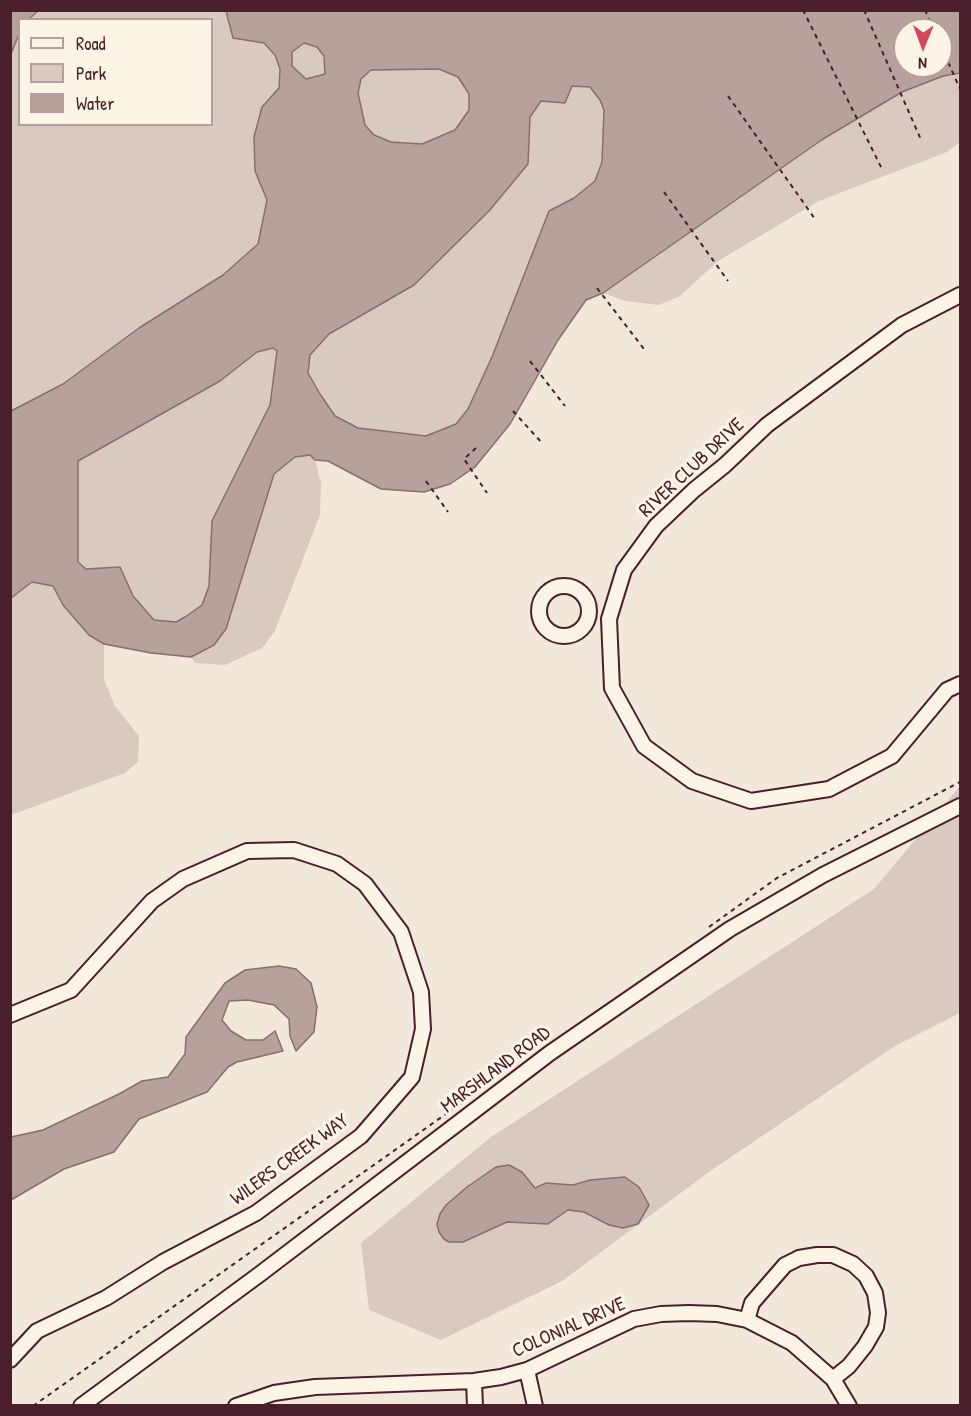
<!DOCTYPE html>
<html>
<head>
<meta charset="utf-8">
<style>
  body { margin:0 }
  #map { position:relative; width:971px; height:1416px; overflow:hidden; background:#f1e8da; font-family:"Patrick Hand",sans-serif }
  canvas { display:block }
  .frame { position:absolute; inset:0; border:12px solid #4a1f2b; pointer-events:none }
  .legend { position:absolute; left:18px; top:18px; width:195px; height:108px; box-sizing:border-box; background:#fcf5e5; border:2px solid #b59f9b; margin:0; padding:8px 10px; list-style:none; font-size:18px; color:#4a1f2b }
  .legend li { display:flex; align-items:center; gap:12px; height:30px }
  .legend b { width:30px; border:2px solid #b59f9b }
  .north { position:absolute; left:893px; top:18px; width:60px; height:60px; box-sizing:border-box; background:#fcf5e5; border:2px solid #b59f9b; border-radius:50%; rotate:181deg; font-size:16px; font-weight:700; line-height:24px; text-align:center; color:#4a1f2b }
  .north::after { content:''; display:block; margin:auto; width:21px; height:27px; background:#d1495b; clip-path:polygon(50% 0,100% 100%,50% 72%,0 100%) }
</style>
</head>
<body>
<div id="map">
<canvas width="971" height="1416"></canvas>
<div class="frame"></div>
<ul class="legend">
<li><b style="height:8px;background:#fcf5e5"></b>Road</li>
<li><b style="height:16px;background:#d8cac0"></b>Park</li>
<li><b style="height:16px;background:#b6a19c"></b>Water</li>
</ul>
<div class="north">N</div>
</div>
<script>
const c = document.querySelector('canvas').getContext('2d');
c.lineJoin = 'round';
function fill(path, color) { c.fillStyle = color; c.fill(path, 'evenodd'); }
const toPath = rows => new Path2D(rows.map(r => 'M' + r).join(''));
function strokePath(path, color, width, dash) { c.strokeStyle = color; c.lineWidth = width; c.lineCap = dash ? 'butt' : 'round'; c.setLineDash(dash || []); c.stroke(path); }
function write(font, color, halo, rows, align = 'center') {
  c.font = font + ' "Patrick Hand",sans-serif'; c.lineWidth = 6; c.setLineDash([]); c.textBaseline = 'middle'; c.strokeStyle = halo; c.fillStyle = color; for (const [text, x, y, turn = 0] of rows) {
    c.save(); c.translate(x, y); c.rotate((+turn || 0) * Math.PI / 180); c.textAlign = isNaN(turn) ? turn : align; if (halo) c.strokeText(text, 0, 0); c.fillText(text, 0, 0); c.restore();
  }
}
const green = toPath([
  [38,10,226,10,233,38,264,43,275,55,280,69,279,88,262,107,255,171,267,200,258,244,223,275,139,328,63,384,11,411,10,54,19,34,20,124,212,124,212,20,29,19],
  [304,43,317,47,324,56,325,74,306,79,292,66,292,52],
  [439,69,458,77,469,94,469,110,456,130,422,144,391,142,374,135,365,125,358,94,361,79,371,70],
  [960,73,960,142,947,152,819,201,718,261,680,296,659,305,625,301,603,293,823,139,902,92,943,76],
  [572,86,590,87,600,100,604,110,602,162,595,181,574,198,549,211,492,357,468,409,456,424,426,436,357,428,335,416,320,394,308,373,309,356,329,334,414,285,528,164,529,117,540,101,565,103],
  [273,348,278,351,270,405,212,521,209,586,202,605,185,617,176,622,154,620,133,596,120,567,86,569,78,562,78,461,220,381,257,352],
  [310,455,315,460,321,483,320,515,275,631,262,648,225,665,195,663,191,657,214,645,226,629,274,474,295,457],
  [32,582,53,586,63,605,89,635,104,644,104,680,115,706,139,736,138,762,125,773,11,815,11,598],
  [960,786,960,1013,895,1046,709,1172,562,1281,441,1340,369,1310,361,1243,491,1137,874,889]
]);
const water = toPath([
  [11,10,38,11,29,19,20,20,19,34,11,54,11,10],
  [226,11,960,11,960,73,943,76,902,92,823,139,603,293,586,300,558,340,510,424,475,467,450,484,424,492,381,489,328,461,315,460,310,455,295,457,274,474,226,629,214,645,191,657,151,653,104,644,89,635,63,605,53,586,32,582,11,598,11,411,63,384,139,328,223,275,258,244,267,200,255,171,254,137,262,107,279,88,280,69,275,55,264,43,233,38,226,11],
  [905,30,941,30,941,66,905,66,905,30],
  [304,43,317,47,324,56,325,74,306,79,292,66,292,52,304,43],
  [439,69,458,77,469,94,469,110,455,130,422,144,391,142,374,135,365,125,358,93,361,79,371,70,439,69],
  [572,86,590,87,600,100,604,110,602,162,595,181,574,198,549,211,492,357,468,409,456,424,426,436,358,428,335,416,320,394,308,373,310,355,329,334,414,285,489,211,528,164,530,117,541,101,565,103,572,86],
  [273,348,277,351,270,405,212,521,209,586,202,605,185,617,176,622,154,620,133,596,120,567,86,569,78,562,78,461,220,381,257,352,273,348],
  [279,966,296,969,311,983,317,1007,314,1032,296,1051,290,1036,289,1019,274,1005,248,1000,229,1001,222,1020,231,1031,246,1040,263,1040,275,1031,283,1051,237,1062,228,1067,207,1092,139,1119,114,1152,64,1169,11,1200,11,1137,43,1130,119,1094,142,1081,168,1077,185,1054,186,1037,225,983,245,970,279,966],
  [509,1165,522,1172,535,1188,546,1183,573,1185,590,1180,625,1177,639,1187,649,1205,638,1224,623,1228,609,1225,584,1212,568,1210,548,1224,507,1222,463,1242,449,1242,444,1239,439,1232,437,1224,440,1214,446,1205,467,1187,496,1167,509,1165]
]);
const path = toPath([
  [803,10,882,169],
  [864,10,922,142],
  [925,10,934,30],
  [941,46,960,89],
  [728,96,815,219],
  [664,192,728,281],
  [597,288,644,349],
  [530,361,565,406],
  [513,411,542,443],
  [476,448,464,459,487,493],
  [426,481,448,512],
  [709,927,777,878,960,782],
  [33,1406,477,1092]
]);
const minor = toPath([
  [960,295,902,325,767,425,725,465,694,490,656,526,624,570,609,619,612,688,644,746,692,781,751,801,829,789,892,756,947,690,960,684],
  '539 611a25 25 0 1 1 50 0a25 25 0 1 1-50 0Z',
  [10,1015,71,990,152,901,183,879,247,851,294,850,337,864,365,884,401,932,421,992,423,1029,412,1077,361,1136,256,1213,163,1262,106,1298,37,1331,10,1360],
  [747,1320,752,1303,785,1265,799,1258,817,1255,833,1255,853,1264,866,1276,875,1293,878,1313,876,1327,865,1346,849,1366,833,1379],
  [527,1370,535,1406],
  [474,1381,475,1406],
  [81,1406,260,1274,550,1053,730,929,823,875,960,806],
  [236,1406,274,1393,315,1387,474,1381,501,1377,527,1370,634,1319,661,1314,689,1313,717,1314,747,1320,792,1343,833,1379,849,1406]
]);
const streetNames = [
  ["RIVER CLUB DRIVE",692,468,-43],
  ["MARSHLAND ROAD",496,1070,-37],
  ["WILERS CREEK WAY",290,1160,-36],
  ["COLONIAL DRIVE",569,1328,-24]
];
fill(green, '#d8cac0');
fill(water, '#b6a19c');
strokePath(water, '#8b6d6f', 1.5);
strokePath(minor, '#4a1f2b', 18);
strokePath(path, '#4a1f2b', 2, [4.5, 4.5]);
strokePath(minor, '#fcf5e5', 14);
write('20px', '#4a1f2b', '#fcf5e5', streetNames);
</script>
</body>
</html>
